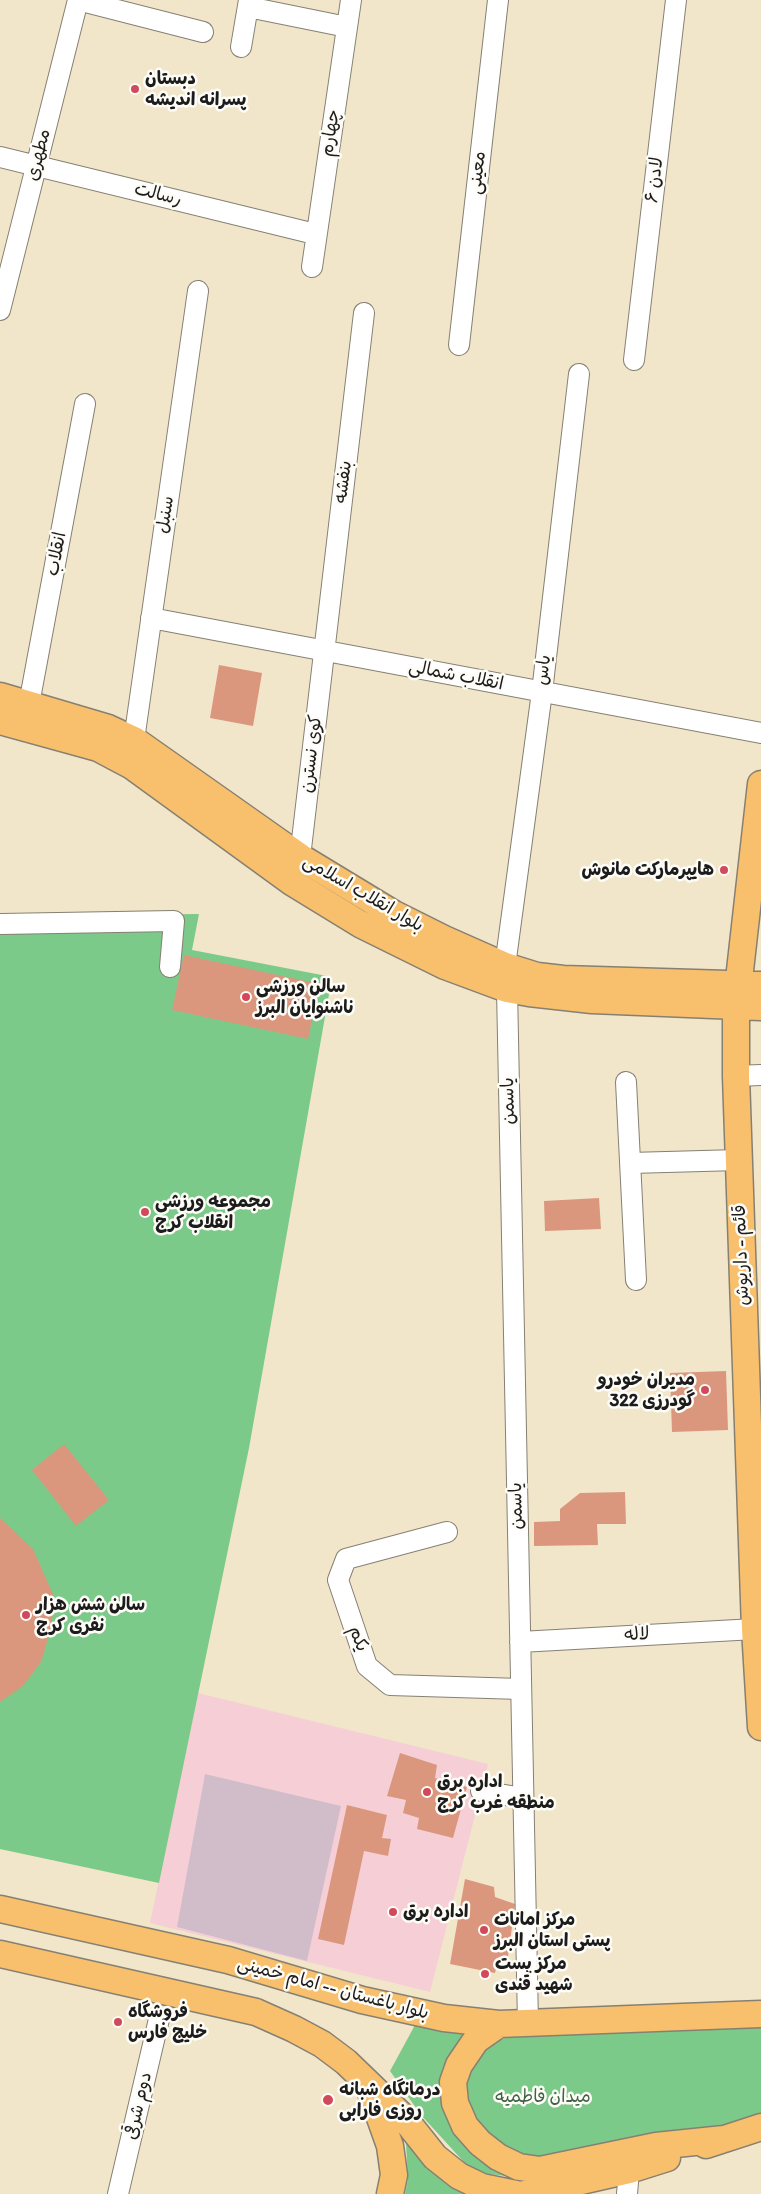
<!DOCTYPE html>
<html>
<head>
<meta charset="utf-8">
<style>
  body { margin:0 }
  canvas { display:block; background:#f1e5ca }
</style>
</head>
<body>
<canvas width="761" height="2194"></canvas>
<script>
const c = document.querySelector('canvas').getContext('2d');
c.lineJoin = 'round';
function fill(path, color) { c.fillStyle = color; c.fill(path, 'evenodd'); }
const toPath = rows => new Path2D(rows.map(r => 'M' + r).join(''));
function strokePath(path, color, width, dash) { c.strokeStyle = color; c.lineWidth = width; c.lineCap = dash ? 'butt' : 'round'; c.setLineDash(dash || []); c.stroke(path); }
function write(font, color, halo, rows, align = 'center') {
  c.font = font + ' Itim,"Playpen Sans Arabic",sans-serif'; c.lineWidth = 5; c.setLineDash([]); c.textBaseline = 'middle'; c.strokeStyle = halo; c.fillStyle = color; for (const [text, x, y, turn = 0] of rows) {
    c.save(); c.translate(x, y); c.rotate((+turn || 0) * Math.PI / 180); c.textAlign = isNaN(turn) ? turn : align; if (halo) c.strokeText(text, 0, 0); c.fillText(text, 0, 0); c.restore();
  }
}
const built = toPath([
  [198,1693,488,1764,430,1992,150,1923]
]);
const industrial = toPath([
  [205,1774,341,1806,307,1961,177,1927]
]);
const green = toPath([
  [199,914,192,950,332,977,249,1448,159,1883,0,1849,0,916],
  [761,2023,761,2118,721,2131,557,2159,510,2156,471,2120,464,2099,467,2072,478,2055,497,2041,513,2035],
  [415,2025,472,2031,445,2079,512,2177,476,2172,463,2161,421,2115,390,2071],
  [406,2143,439,2178,466,2194,405,2194,408,2179]
]);
const building = toPath([
  [219,665,262,673,253,726,210,718],
  [184,955,320,984,308,1039,172,1010],
  [599,1198,601,1229,545,1231,544,1201],
  [726,1371,728,1430,672,1432,670,1373],
  [64,1444,109,1500,76,1526,32,1470],
  [625,1492,626,1524,597,1524,598,1545,534,1546,534,1522,560,1521,560,1509,580,1493],
  [0,1518,33,1549,55,1599,50,1632,41,1662,23,1686,0,1702],
  [400,1753,437,1765,435,1778,467,1787,453,1838,417,1829,419,1818,403,1813,406,1800,387,1796],
  [347,1805,387,1815,382,1838,391,1839,388,1856,364,1851,344,1945,318,1939],
  [465,1879,494,1887,495,1897,515,1904,508,1957,499,1957,495,1973,450,1964]
]);
const minor = toPath([
  [78,0,203,32],
  [248,7,347,27],
  [241,47,249,0],
  [0,157,315,234],
  [312,267,351,0],
  [0,310,78,0],
  [459,345,498,0],
  [634,360,676,0],
  [151,618,761,733],
  [29,704,85,404],
  [134,740,198,291],
  [300,857,364,313],
  [0,924,174,921,170,967],
  [505,966,542,692,579,374],
  [507,989,528,2023],
  [736,1076,761,1075],
  [626,1082,636,1280],
  [630,1163,739,1160],
  [447,1532,346,1559,338,1580,367,1666,390,1685,521,1689],
  [520,1642,755,1629],
  [481,1791,523,1798],
  [118,2194,159,2019],
  [627,2194,629,2170]
]);
const major = toPath([
  [0,696,108,728,134,740,300,857,394,914,444,939,505,966,537,976,563,979,761,985],
  [0,721,98,748,132,766,293,883,360,924,445,966,507,989,529,993,592,1000,761,1007],
  [761,784,736,1006,736,1076,755,1629,761,1727],
  [0,1909,228,1960,362,2000,444,2018,499,2024,761,2014],
  [0,1954,256,2012,294,2029,322,2044,346,2062,404,2118,435,2157,459,2176,482,2187,516,2194],
  [499,2024,476,2040,459,2065,453,2082,455,2103,465,2126,480,2143,498,2157,519,2167,540,2170,656,2146,724,2139],
  [369,2087,390,2146,394,2175,390,2194],
  [706,2145,761,2127],
  [525,2194,629,2170,667,2158]
]);
const markers = [
  [135,89,5,"#d1495b"],
  [724,870,5,"#d1495b"],
  [246,997,5,"#d1495b"],
  [145,1212,5,"#d1495b"],
  [705,1390,5,"#d1495b"],
  [26,1615,5,"#d1495b"],
  [427,1792,5,"#d1495b"],
  [393,1912,5,"#d1495b"],
  [484,1930,5,"#d1495b"],
  [485,1974,5,"#d1495b"],
  [118,2022,5,"#d1495b"],
  [328,2100,6,"#d1495b"]
];
const poiNames = [
  ["دبستان",145,79],
  ["پسرانه اندیشه",145,100],
  ["هایپرمارکت مانوش",714,870,"right"],
  ["سالن ورزشی",256,987],
  ["ناشنوایان البرز",256,1008],
  ["مجموعه ورزشی",155,1202],
  ["انقلاب کرج",155,1223],
  ["مدیران خودرو",695,1380,"right"],
  ["گودرزی 322",695,1401,"right"],
  ["سالن شش هزار",36,1605],
  ["نفری کرج",36,1626],
  ["اداره برق",437,1782],
  ["منطقه غرب کرج",437,1803],
  ["اداره برق",403,1912],
  ["مرکز امانات",494,1920],
  ["پستی استان البرز",494,1941],
  ["مرکز پست",495,1964],
  ["شهید قندی",495,1985],
  ["فروشگاه",128,2012],
  ["خلیج فارس",128,2033],
  ["درمانگاه شبانه",339,2090],
  ["روزی فارابی",339,2111]
];
const streetNames = [
  ["چهارم",331,133,-81],
  ["مطهری",39,155,-76],
  ["معینی",478,173,-84],
  ["لادن ۶",655,180,-83],
  ["رسالت",158,195,14],
  ["بنفشه",344,482,-83],
  ["سنبل",166,515,-82],
  ["انقلاب",57,554,-79],
  ["یاس",544,670,-83],
  ["انقلاب شمالی",456,676,11],
  ["کوی نسترن",312,754,-83],
  ["بلوار انقلاب اسلامی",363,894,30],
  ["یاسمن",509,1101,-91],
  ["قائم - داریوش",742,1255,-92],
  ["یاسمن",517,1506,-91],
  ["لاله",637,1635,-3],
  ["یکم",358,1639,71],
  ["بلوار باغستان -- امام خمینی",333,1989,15],
  ["دوم شرقی",139,2106,-77]
];
const parkNames = [
  ["میدان فاطمیه",543,2097]
];
fill(built, '#f6cfd6');
fill(industrial, '#d1bdc9');
fill(green, '#7cca89');
fill(building, '#db977d');
strokePath(minor, '#868073', 22);
strokePath(major, '#868073', 29);
strokePath(minor, '#fff', 20);
strokePath(major, '#f8bf6c', 26);
for (const [x, y, r, color] of markers) { const dot = new Path2D(); dot.arc(x, y, r, 0, 2 * Math.PI); c.fillStyle = color; c.fill(dot); strokePath(dot, '#fdfcf7', 2); }
write('bold 18px', '#1c1c1c', '#fdfcf7', poiNames, 'left');
write('18px', '#1c1c1c', '#fdfcf7', streetNames);
write('18px', '#426248', '#fdfcf7', parkNames);
</script>
</body>
</html>
